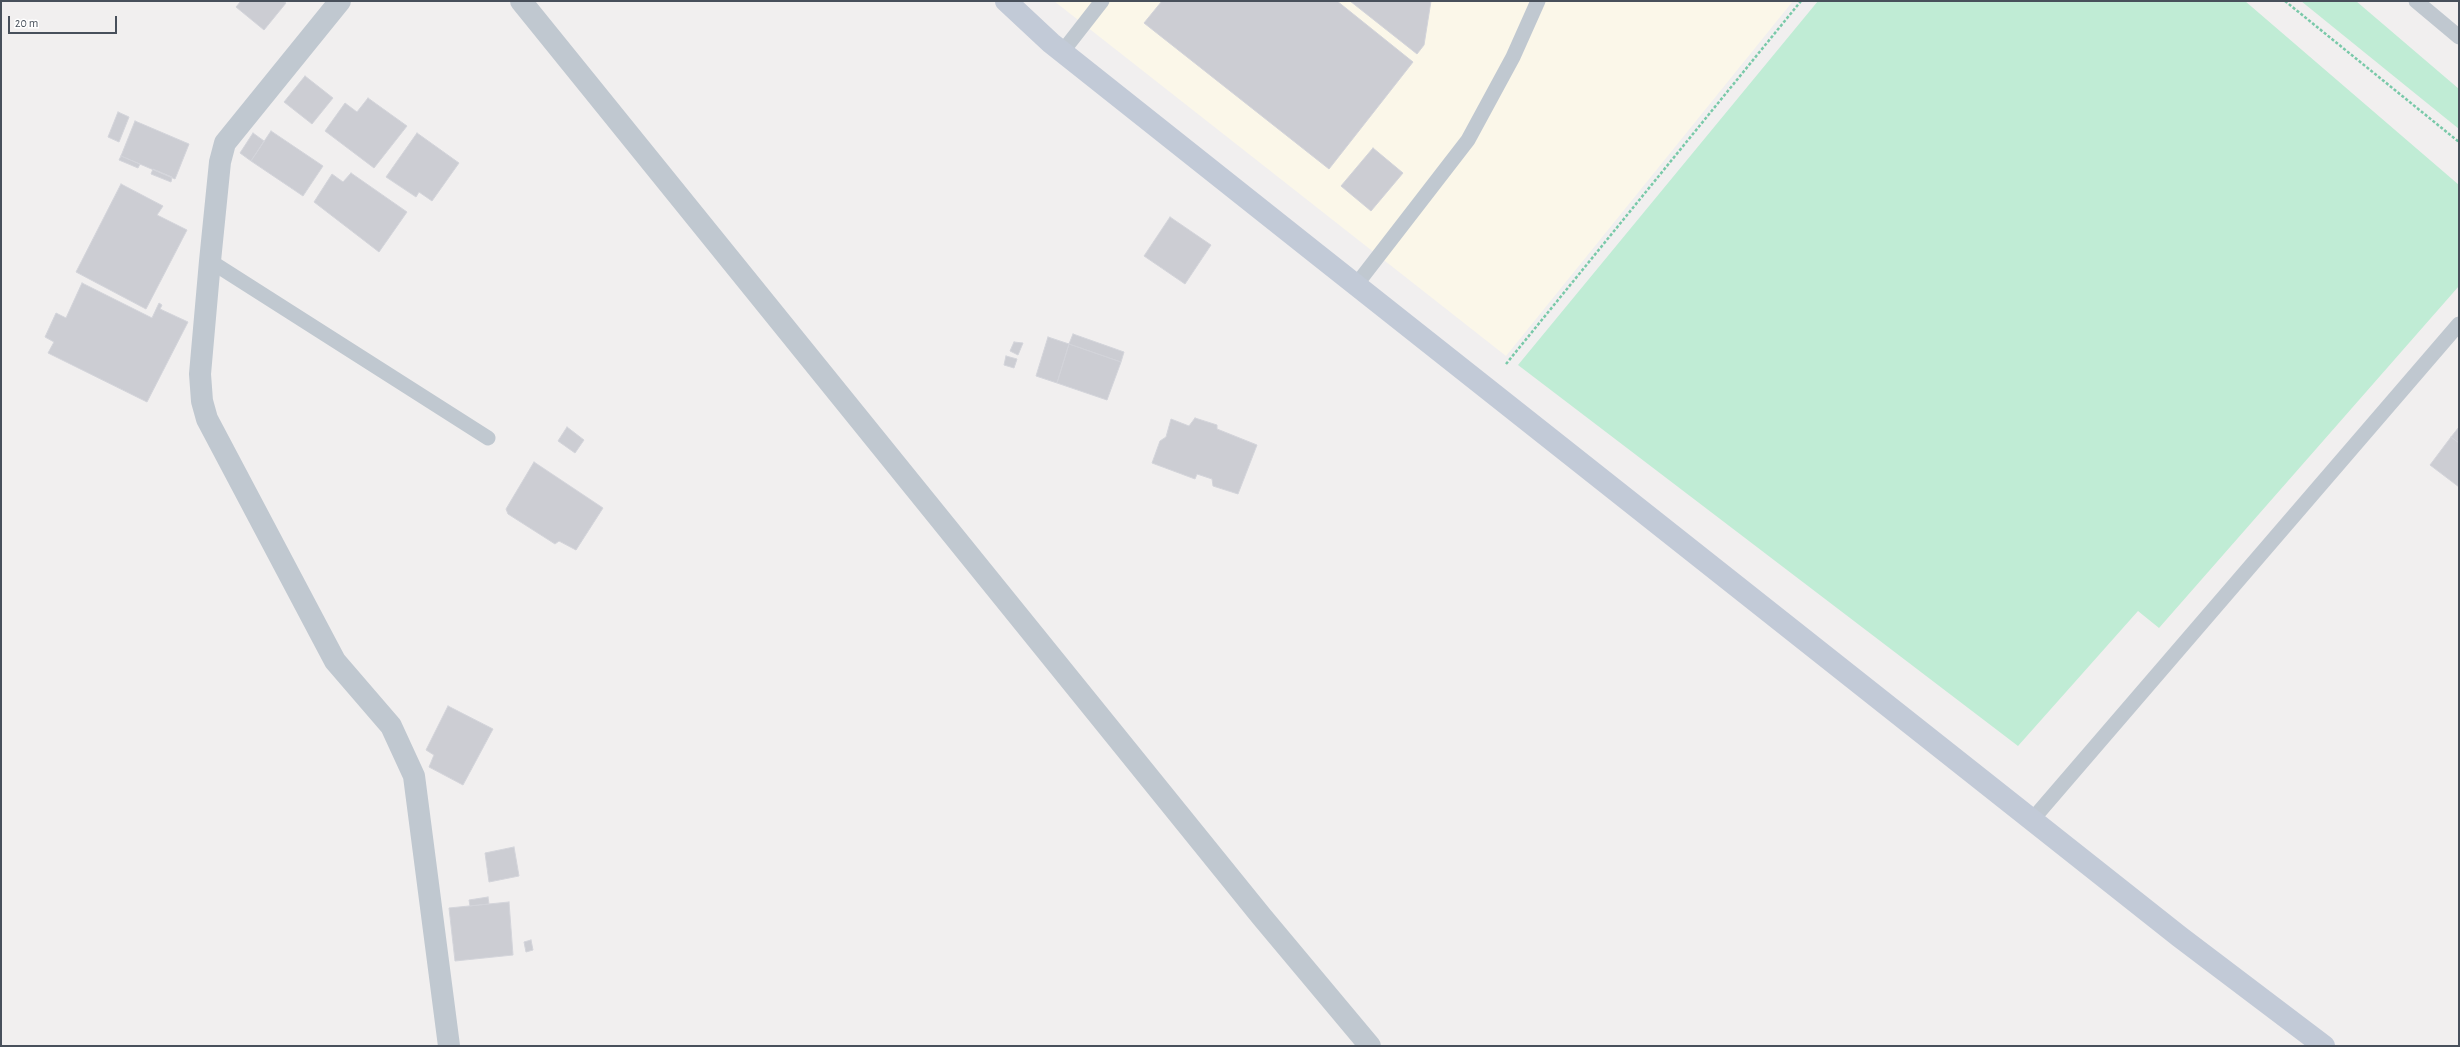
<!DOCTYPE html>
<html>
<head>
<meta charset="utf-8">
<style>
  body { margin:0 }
  #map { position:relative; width:2460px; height:1047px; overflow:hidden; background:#f1efef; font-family:"Alegreya Sans",sans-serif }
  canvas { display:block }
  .frame { position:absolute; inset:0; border:2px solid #48505b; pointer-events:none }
  .scale { position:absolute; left:8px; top:16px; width:109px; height:18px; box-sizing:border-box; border:2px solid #48505b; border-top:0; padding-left:5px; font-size:12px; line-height:14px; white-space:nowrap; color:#48505b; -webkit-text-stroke:3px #fff; paint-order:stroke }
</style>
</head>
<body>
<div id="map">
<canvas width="2460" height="1047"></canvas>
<div class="frame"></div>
<div class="scale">20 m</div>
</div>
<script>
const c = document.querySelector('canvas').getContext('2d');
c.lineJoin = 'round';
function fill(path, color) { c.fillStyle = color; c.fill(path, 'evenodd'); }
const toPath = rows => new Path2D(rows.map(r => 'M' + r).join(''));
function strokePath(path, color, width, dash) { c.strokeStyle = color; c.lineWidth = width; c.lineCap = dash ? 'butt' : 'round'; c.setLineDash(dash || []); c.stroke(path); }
const commercial = toPath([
  [1054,1,1793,1,1506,356]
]);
const green = toPath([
  [1818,1,2245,1,2459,185,2459,286,2159,628,2138,611,2018,746,1518,365],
  [2301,1,2356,1,2459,89,2459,129]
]);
const building = toPath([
  [241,1,283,1,286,3,264,30,236,7,241,1],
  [1162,1,1337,1,1413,62,1329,169,1144,23,1162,1],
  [1350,1,1431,1,1424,45,1417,54,1350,1],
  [305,76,333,98,312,124,284,102,305,76],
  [368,98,407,126,374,168,325,131,345,103,357,112,368,98],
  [118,112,129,117,119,142,108,137,118,112],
  [135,121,189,144,175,179,121,156,135,121],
  [271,131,323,166,303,196,251,161,271,131],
  [253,133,264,141,251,161,240,153,253,133],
  [417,133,459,163,432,201,419,192,416,197,386,177,417,133],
  [1373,148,1403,173,1371,211,1341,186,1373,148],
  [121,156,140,164,138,168,119,160,121,156],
  [153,169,172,177,171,182,151,174,153,169],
  [351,173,407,212,379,252,314,202,332,174,343,182,351,173],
  [121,184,163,206,157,215,187,230,146,309,76,272,121,184],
  [1170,217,1211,245,1185,284,1144,256,1170,217],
  [82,283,152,318,159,303,162,305,160,309,188,322,147,402,48,353,54,342,45,337,56,313,66,318,82,283],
  [1073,334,1124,352,1121,362,1069,344,1073,334],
  [1048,337,1069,344,1057,383,1036,376,1048,337],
  [1014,342,1023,343,1018,355,1010,351,1014,342],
  [1069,344,1121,362,1107,400,1057,383,1069,344],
  [1006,356,1017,359,1014,368,1004,365,1006,356],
  [1195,418,1217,425,1217,429,1257,445,1238,494,1213,486,1212,479,1197,474,1195,479,1152,463,1160,441,1166,437,1171,419,1189,426,1195,418],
  [567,427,584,440,575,453,558,441,567,427],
  [2459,427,2459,443,2451,437,2459,427],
  [2451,437,2459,443,2459,487,2430,465,2451,437],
  [534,462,603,508,576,550,559,541,555,544,508,514,506,509,534,462],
  [448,706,493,729,463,785,429,767,434,755,426,750,448,706],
  [514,847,519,876,489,882,485,853,514,847],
  [488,897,489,904,470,906,469,900,488,897],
  [509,902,513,955,455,961,449,908,509,902],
  [531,940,533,950,526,952,524,942,531,940]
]);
const path = toPath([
  [2285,1,2459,142],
  [1506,364,1801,1]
]);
const lane = toPath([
  [2416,1,2459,37],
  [1063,51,1102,1],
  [210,261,488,438],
  [1356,285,1468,140,1513,57,1538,1],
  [2032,820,2459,324]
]);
const street = toPath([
  [340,1,225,143,220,162,210,261,200,374,202,401,207,419,335,661,391,726,414,776,449,1046],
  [521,1,1262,917,1370,1046]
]);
const secondary = toPath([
  [1006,1,1051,43,1313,251,2180,937,2324,1046]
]);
fill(commercial, '#fbf7e9');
fill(green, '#c0ecd5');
fill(building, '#cccdd3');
strokePath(building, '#d3d4da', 1);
strokePath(path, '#79c9a9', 2.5, [3, 2]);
strokePath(lane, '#c0c8d0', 15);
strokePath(street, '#c0c8d0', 22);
strokePath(secondary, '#c2cad7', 22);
</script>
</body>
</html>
